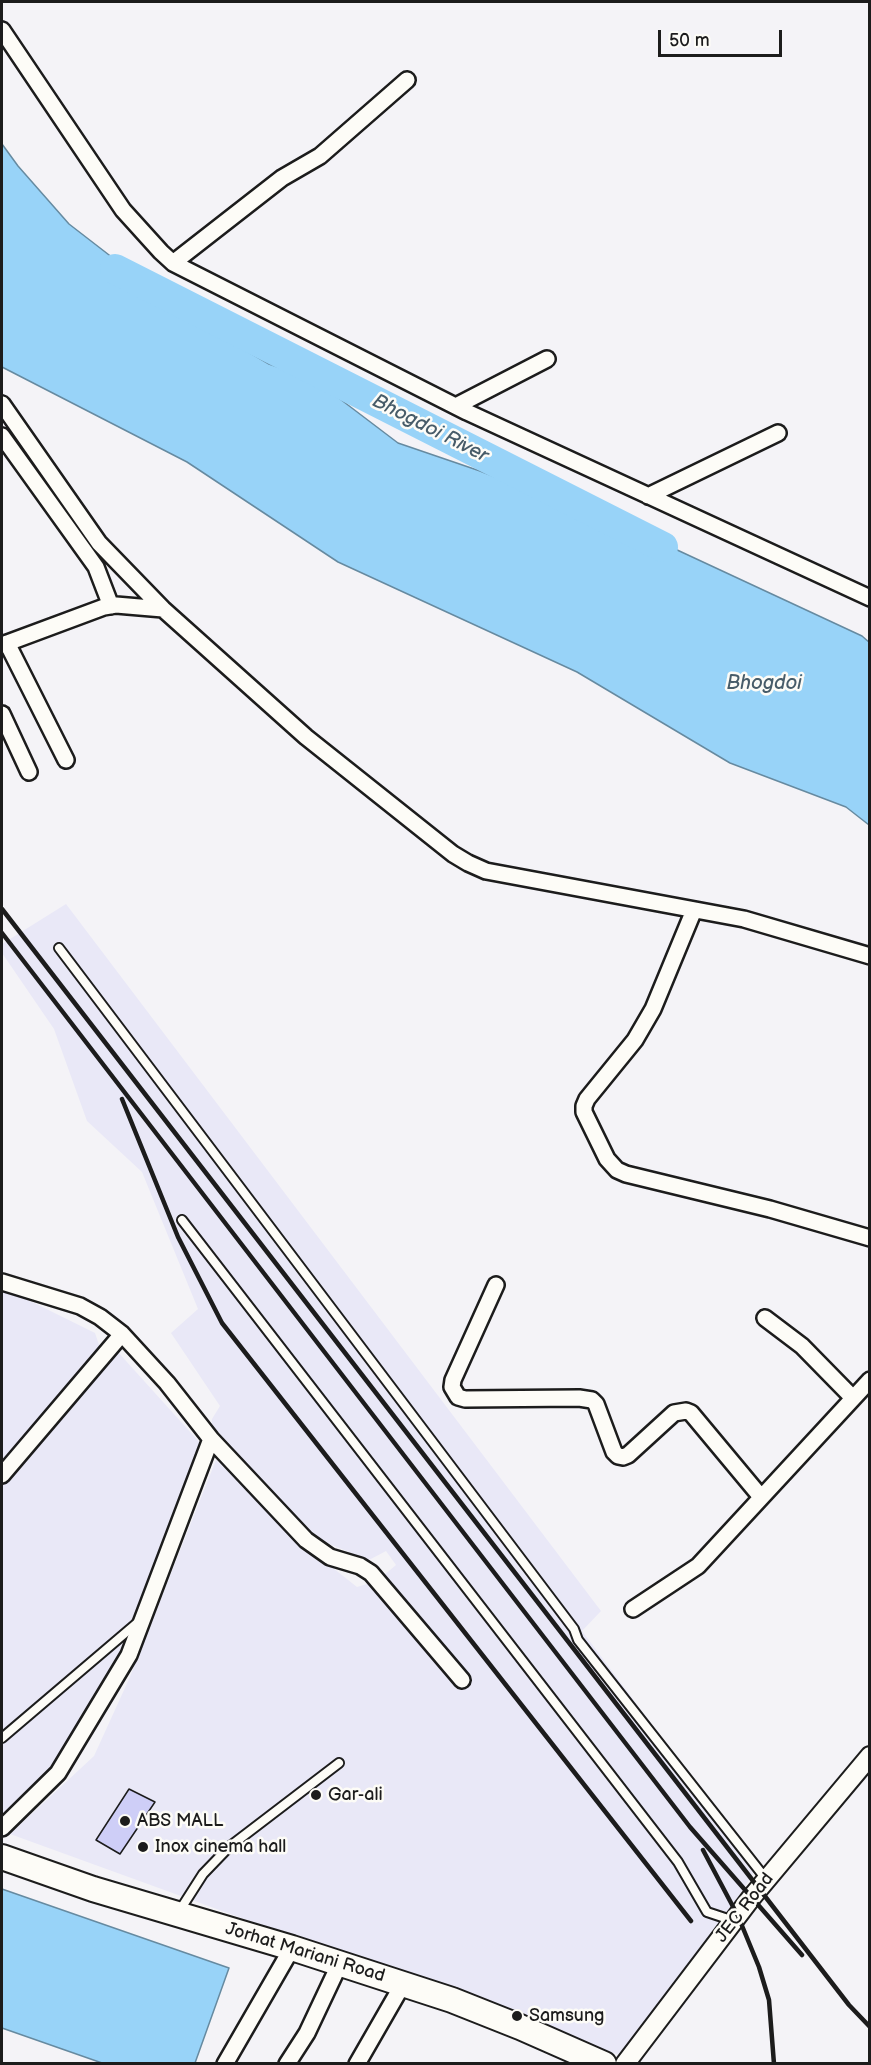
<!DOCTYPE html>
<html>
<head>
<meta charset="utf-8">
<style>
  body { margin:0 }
  #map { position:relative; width:871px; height:2065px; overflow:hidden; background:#f4f3f7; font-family:"Balsamiq Sans",sans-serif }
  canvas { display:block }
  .frame { position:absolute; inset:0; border:3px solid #1c1c1c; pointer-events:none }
  .scale { position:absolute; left:658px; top:30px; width:124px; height:27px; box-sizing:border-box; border:3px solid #1c1c1c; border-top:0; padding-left:8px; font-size:18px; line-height:21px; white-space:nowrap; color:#1c1c1c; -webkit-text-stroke:4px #fdfcf7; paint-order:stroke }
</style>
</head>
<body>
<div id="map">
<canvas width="871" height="2065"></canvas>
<div class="frame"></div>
<div class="scale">50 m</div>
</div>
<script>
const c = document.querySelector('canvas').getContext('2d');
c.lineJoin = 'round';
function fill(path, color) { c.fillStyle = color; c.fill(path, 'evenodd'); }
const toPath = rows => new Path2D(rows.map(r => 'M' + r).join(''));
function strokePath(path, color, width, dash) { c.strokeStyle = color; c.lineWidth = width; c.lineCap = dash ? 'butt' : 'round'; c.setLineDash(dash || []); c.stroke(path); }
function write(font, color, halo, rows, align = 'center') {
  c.font = font + ' "Balsamiq Sans",sans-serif'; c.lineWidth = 5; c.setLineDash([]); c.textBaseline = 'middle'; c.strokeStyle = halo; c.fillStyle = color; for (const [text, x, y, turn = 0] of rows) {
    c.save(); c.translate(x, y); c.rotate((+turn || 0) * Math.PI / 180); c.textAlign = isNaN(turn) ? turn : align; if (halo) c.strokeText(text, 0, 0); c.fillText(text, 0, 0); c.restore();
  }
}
const built = toPath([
  [66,904,601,1611,582,1631,758,1866,729,1911,619,2055,10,1834,94,1756,129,1679,216,1460,295,1538,357,1587,377,1581,396,1565,386,1551,369,1560,307,1535,211,1428,212,1419,220,1406,171,1333,198,1309,142,1172,87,1121,54,1029,2,953,2,944],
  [2,1290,12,1292,95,1333,101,1351,2,1463],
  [117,1351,201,1444,101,1702,98,1716,45,1777,2,1816,2,1483]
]);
const water = toPath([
  [2,144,18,166,69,224,144,282,218,334,269,364,315,380,398,443,480,471,660,542,862,636,870,643,869,825,846,807,730,763,577,672,338,562,187,462,2,367,2,144],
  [2,1889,229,1968,195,2063,102,2063,2,2028,2,1889]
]);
const river = toPath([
  [115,269,663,547]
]);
const building = toPath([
  [129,1789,155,1802,120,1854,96,1840,129,1789]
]);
const service = toPath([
  [59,948,574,1629,578,1640,766,1879],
  [182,1220,678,1862,707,1912,734,1921],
  [2,1738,137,1623],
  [180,1910,203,1874,229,1847,339,1763]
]);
const minor = toPath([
  [2,30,123,210,161,252,173,263,467,412,870,598],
  [173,263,282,178,320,156,407,80],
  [2,404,99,543,163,609,306,737,453,854,468,863,486,871,744,919,870,956],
  [456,406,547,359],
  [2,436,96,567,111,606],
  [648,496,778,433],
  [7,643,66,760],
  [2,645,104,607,116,605,163,609],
  [2,714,29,772],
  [694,910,653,1009,635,1040,587,1099,584,1106,584,1112,607,1159,617,1170,626,1174,770,1209,870,1238],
  [2,1282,80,1306,100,1317,122,1334,167,1383,211,1439,306,1540,330,1557,360,1566,371,1573,462,1680],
  [496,1285,453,1380,452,1387,458,1397,465,1399,579,1398,592,1400,596,1404,614,1452,618,1456,623,1457,628,1455,674,1413,686,1411,691,1413,761,1497],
  [765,1318,802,1346,853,1398],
  [2,1475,122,1334],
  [633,1609,698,1566,870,1380],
  [2,1828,58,1773,129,1655,211,1439],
  [225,2064,292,1948],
  [287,2064,307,2033,340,1963],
  [357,2064,403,1984]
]);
const tertiary = toPath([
  [625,2064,751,1898,870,1756]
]);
const trunk = toPath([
  [2,1857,93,1889,292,1948,452,2000,520,2027,604,2064]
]);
const rail = toPath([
  [2,909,849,2005,870,2027],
  [2,933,690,1827,802,1955],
  [122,1099,178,1237,222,1323,691,1921],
  [703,1850,738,1916,759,1967,769,2000,774,2064]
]);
const markers = [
  [316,1795,6,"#1c1c1c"],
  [125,1821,6,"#1c1c1c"],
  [143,1847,6,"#1c1c1c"],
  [517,2016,6,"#1c1c1c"]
];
const poiNames = [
  ["Gar-ali",328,1795],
  ["ABS MALL",137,1821],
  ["Inox cinema hall",155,1847],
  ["Samsung",529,2016]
];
const streetNames = [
  ["JEC Road",745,1908,-52],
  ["Jorhat Mariani Road",305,1953,17]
];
const waterNames = [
  ["Bhogdoi River",430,429,27],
  ["Bhogdoi",764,684]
];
fill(built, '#e9e8f7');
fill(water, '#98d3f8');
strokePath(water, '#668aa0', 1.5);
strokePath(river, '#98d3f8', 30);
fill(building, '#cecef7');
strokePath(building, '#1c1c1c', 1.5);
strokePath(service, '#1c1c1c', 12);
strokePath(minor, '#1c1c1c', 20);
strokePath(tertiary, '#1c1c1c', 22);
strokePath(trunk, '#1c1c1c', 28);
strokePath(service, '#fdfcf7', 8);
strokePath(minor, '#fdfcf7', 15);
strokePath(tertiary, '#fdfcf7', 18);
strokePath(trunk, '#fdfcf7', 24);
strokePath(rail, '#1c1c1c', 4.5);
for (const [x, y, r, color] of markers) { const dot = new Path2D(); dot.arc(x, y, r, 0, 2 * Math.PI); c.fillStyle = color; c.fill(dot); strokePath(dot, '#fdfcf7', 2); }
write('18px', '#1c1c1c', '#fdfcf7', poiNames, 'left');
write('18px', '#1c1c1c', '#fdfcf7', streetNames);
write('italic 20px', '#475c69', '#fdfcf7', waterNames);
</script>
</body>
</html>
